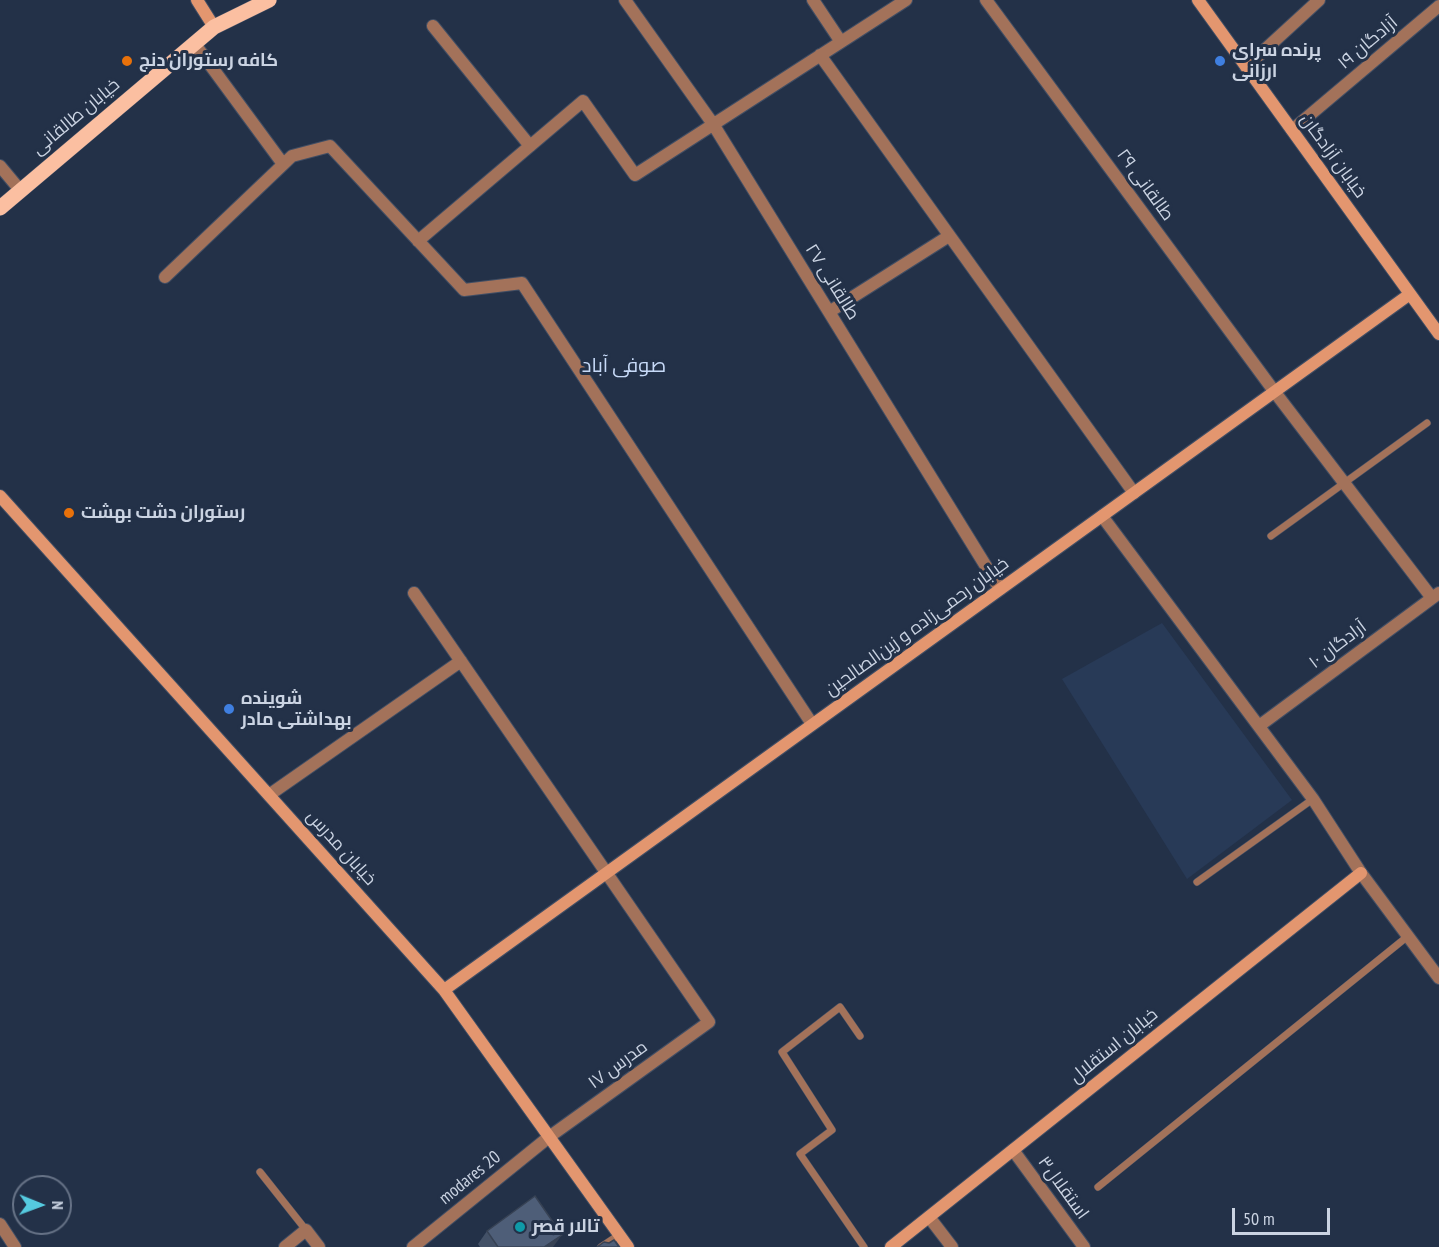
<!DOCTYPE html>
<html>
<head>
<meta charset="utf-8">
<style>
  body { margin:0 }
  #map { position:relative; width:1439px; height:1247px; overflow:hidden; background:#233148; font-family:"PT Sans Narrow",sans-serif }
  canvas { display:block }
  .north { position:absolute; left:12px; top:1175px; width:60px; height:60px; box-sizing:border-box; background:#233148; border:2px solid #667286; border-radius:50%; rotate:91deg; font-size:16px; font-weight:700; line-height:24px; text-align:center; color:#cad3e2 }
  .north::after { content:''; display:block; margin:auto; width:21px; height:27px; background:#55cadf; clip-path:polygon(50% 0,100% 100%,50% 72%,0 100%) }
  .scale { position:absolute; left:1232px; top:1208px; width:98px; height:27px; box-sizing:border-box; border:3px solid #cad3e2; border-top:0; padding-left:8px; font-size:18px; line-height:21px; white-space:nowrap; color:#cad3e2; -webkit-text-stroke:4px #233148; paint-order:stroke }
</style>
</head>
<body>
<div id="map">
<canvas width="1439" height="1247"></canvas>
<div class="north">N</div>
<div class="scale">50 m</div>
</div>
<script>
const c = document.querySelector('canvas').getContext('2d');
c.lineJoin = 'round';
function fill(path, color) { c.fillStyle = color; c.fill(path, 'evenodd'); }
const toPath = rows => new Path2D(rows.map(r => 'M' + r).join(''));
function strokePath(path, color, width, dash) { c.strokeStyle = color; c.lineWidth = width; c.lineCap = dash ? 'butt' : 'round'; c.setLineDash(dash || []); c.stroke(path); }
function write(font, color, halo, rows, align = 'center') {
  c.font = font + ' "PT Sans Narrow",Cairo,sans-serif'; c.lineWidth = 6; c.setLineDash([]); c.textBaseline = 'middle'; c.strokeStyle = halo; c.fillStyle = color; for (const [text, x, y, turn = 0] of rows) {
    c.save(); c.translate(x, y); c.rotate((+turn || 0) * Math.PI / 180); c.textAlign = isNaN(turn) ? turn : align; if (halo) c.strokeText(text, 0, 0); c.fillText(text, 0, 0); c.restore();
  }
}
const built = toPath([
  [1162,623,1292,800,1187,879,1062,679]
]);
const lane = toPath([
  [1271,536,1427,423],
  [1197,882,1313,799],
  [860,1036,840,1007,782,1052,832,1130,800,1154,864,1247],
  [260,1172,306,1230],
  [1098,1187,1408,936],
  [601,1247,619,1235]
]);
const street = toPath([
  [625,0,713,124,1000,589],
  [813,0,841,42],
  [986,0,1274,391,1432,598],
  [433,26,530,146],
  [194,43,283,164],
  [820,55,1134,493],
  [1246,67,1319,0],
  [1292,130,1439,6],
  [0,166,20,190],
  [418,241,583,101,635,175,906,0],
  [165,277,292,156,330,146,464,290,522,283,812,724],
  [829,312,949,236],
  [1102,516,1313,799,1361,873,1439,978],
  [1259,726,1439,593],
  [269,795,461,661],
  [1013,1150,1084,1247],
  [929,1217,952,1247],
  [0,1224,15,1247],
  [285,1247,306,1230,319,1247],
  [413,1247,549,1137,709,1022,414,593]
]);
const secondary = toPath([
  [197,0,214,27],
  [1198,0,1439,334],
  [0,496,444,990,628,1247],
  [444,990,1410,294],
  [891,1247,1361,873]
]);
const primary = toPath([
  [0,208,214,27,269,0]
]);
const wall = toPath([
  [487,1231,553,1247,480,1247,478,1244]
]);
const shadedWall = toPath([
  [562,1235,553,1247,544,1247]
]);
const building = toPath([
  [535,1196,562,1235,544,1247,498,1247,487,1231,535,1196],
  [614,1240,619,1247,597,1247,604,1242,609,1243,614,1240]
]);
const markers = [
  [127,61,6,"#e8710a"],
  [1220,61,6,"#3f7fe0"],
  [69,513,6,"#e8710a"],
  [229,709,6,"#3f7fe0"],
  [520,1227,6,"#0f9aa8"]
];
const streetNames = [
  ["آزادگان ۱۹",1368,43,-40],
  ["خیابان طالقانی",76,117,-40],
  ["خیابان آزادگان",1333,156,54],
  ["طالقانی ۲۹",1145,185,54],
  ["طالقانی ۲۷",832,282,58],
  ["خیابان رحمی‌زاده و زین‌الصالحین",917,627,-36],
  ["آرادگان ۱۰",1338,645,-37],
  ["خیابان مدرس",341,848,48],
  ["خیابان استقلال",1114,1046,-39],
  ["مدرس ۱۷",618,1065,-36],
  ["modares 20",470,1178,-39],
  ["استقلال۳",1063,1188,54]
];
const poiNames = [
  ["پرنده سرای",1232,51],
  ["ارزانی",1232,72],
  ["کافه رستوران دنج",139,61],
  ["رستوران دشت بهشت",81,513],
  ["شوینده",241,699],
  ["بهداشتی مادر",241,720],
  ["تالار قصر",532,1227]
];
const neighbourhoodNames = [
  ["صوفی آباد",624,366]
];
fill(built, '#283a57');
strokePath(lane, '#414e64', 8);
strokePath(street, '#414e64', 14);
strokePath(secondary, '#414e64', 14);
strokePath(primary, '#414e64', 16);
strokePath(lane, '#a3725a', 7);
strokePath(street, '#a3725a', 12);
strokePath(secondary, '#e3966f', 12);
strokePath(primary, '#fbbfa1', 15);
fill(wall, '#435167');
fill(shadedWall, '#374254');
fill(building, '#4e5e78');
strokePath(building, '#374254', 1.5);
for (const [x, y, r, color] of markers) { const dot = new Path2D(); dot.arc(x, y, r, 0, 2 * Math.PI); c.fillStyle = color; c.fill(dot); strokePath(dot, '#233148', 2); }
write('18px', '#cad3e2', '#233148', streetNames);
write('bold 18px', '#cad3e2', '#233148', poiNames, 'left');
write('20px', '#c7daf8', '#233148', neighbourhoodNames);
</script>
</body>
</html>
